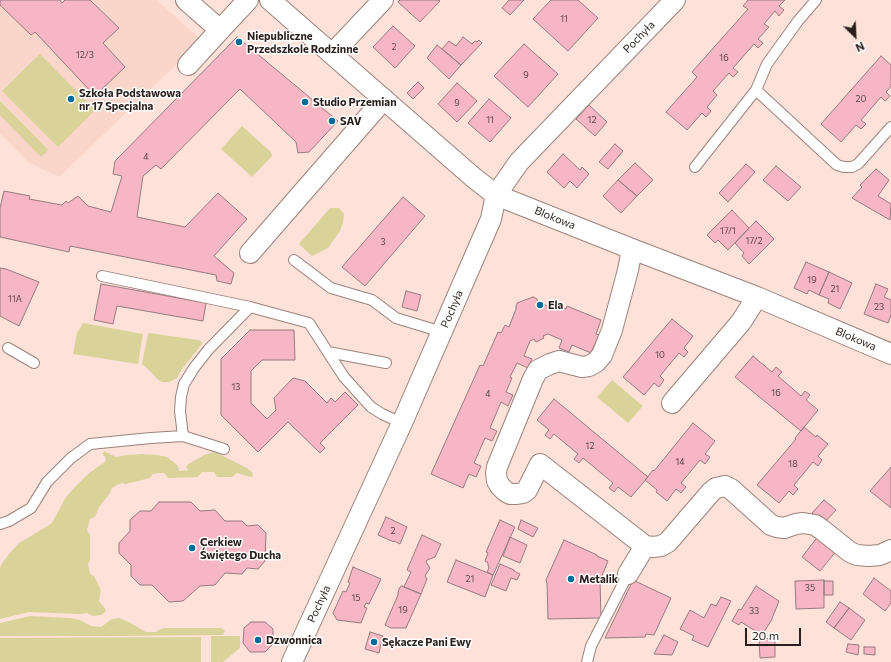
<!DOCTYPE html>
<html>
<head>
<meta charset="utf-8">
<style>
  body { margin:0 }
  #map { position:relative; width:891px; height:662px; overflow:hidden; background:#fee2da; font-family:Commissioner,sans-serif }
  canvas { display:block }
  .north { position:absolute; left:835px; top:16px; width:40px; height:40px; -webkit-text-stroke:3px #fff; paint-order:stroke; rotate:156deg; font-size:11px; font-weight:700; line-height:16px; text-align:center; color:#291f1c }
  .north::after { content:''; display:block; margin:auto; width:14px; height:18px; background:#291f1c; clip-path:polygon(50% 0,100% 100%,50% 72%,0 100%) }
  .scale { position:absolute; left:745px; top:628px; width:56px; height:18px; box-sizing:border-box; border:2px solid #291f1c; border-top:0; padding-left:5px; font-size:12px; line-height:14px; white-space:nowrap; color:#291f1c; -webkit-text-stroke:3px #fff; paint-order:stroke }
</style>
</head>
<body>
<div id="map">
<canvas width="891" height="662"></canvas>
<div class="north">N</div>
<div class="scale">20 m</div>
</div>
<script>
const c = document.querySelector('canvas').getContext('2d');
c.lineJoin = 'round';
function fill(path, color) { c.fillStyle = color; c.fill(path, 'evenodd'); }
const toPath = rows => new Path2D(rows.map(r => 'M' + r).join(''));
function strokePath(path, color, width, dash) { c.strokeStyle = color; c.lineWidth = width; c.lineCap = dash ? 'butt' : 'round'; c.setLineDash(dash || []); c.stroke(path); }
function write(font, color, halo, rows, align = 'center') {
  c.font = font + ' Commissioner,sans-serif'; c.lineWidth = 3; c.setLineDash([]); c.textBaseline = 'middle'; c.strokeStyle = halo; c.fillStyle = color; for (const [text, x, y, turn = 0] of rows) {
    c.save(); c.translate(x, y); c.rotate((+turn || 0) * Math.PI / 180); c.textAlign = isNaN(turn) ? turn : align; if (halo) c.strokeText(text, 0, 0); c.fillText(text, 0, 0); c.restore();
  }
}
const built = toPath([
  [0,0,156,0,202,40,59,177,28,162,0,133]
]);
const green = toPath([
  [40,54,95,110,58,147,2,91],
  [0,101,48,150,41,157,0,115],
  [242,126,271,152,272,156,252,177,221,149],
  [330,208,339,208,344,214,343,223,340,231,328,248,312,256,299,244],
  [83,323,143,334,138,364,73,354,77,333],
  [149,333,198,340,201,341,202,343,201,345,182,369,177,378,169,382,162,382,157,379,150,371,142,364,148,334],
  [612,380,643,406,628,423,597,397],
  [104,451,116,457,127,455,142,454,157,455,167,457,177,465,179,469,178,471,189,470,186,468,187,465,204,455,215,452,247,468,252,472,253,476,251,477,237,473,232,477,217,477,214,472,202,472,198,477,168,478,164,473,160,473,153,474,150,478,126,484,122,483,117,485,112,488,110,493,99,507,95,517,90,519,87,530,90,535,90,560,88,564,90,574,94,576,101,590,99,601,106,610,104,613,101,615,93,616,87,613,80,614,29,612,0,619,0,568,1,565,9,554,19,543,46,527,52,523,66,497,73,489,89,473,105,462,106,459,103,454],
  [30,616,70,618,80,620,91,626,101,627,112,619,119,618,129,622,146,632,156,632,160,629,164,628,222,628,225,631,223,635,114,636,0,636,0,623],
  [211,636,240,636,240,648,223,662,211,662],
  [201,637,201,662,0,662,0,638]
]);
const building = toPath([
  [0,0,60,0,62,3,65,0,90,0,119,28,103,43,125,67,95,96,35,32,31,35,0,5,0,0],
  [400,0,439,0,440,1,420,22,398,2,400,0],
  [509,0,524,0,510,15,502,8,509,0],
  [551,0,578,0,598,18,568,51,533,19,551,0],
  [748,0,785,0,779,6,784,10,779,16,775,11,764,24,769,27,758,39,763,43,758,48,754,44,733,68,738,72,733,77,729,73,713,91,717,95,707,107,711,111,706,117,702,113,687,130,666,112,697,77,692,72,748,9,743,6,748,0],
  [393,26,415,46,395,68,373,47,393,26],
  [237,37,338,121,309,152,298,153,296,142,240,89,161,169,156,165,143,176,137,217,185,227,218,193,247,219,214,256,234,273,231,284,217,281,216,275,70,246,69,252,0,237,0,208,4,191,30,196,29,199,62,205,66,201,68,203,78,196,88,206,111,212,122,176,113,174,115,161,237,37],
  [463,37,472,44,475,41,477,42,479,40,482,43,461,65,442,49,449,41,456,46,463,37],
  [524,44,558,74,528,107,494,76,524,44],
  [437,45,461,65,449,79,427,58,437,45],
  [881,56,891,65,891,86,886,92,890,96,885,101,881,97,861,120,866,124,861,129,856,125,841,142,821,124,881,56],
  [418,82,424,88,413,99,407,93,418,82],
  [457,83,477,101,457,122,438,104,457,83],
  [489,99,511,118,490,142,468,123,489,99],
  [589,105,607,122,595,136,576,119,589,105],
  [615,144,623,151,608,169,599,162,615,144],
  [563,154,580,170,582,167,589,174,577,188,570,181,564,188,547,172,563,154],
  [635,163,653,180,637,196,618,180,635,163],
  [746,164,755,172,728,202,719,193,746,164],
  [776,166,801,187,788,201,763,180,776,166],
  [876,169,889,180,878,196,891,204,890,220,852,198,862,187,860,185,876,169],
  [618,180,637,196,621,213,603,196,618,180],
  [403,197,425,216,365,286,342,267,403,197],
  [732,210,749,228,728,250,718,240,715,243,707,235,732,210],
  [756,221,774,239,749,264,742,256,744,253,735,243,756,221],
  [806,262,829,272,819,295,809,290,807,294,794,288,806,262],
  [0,268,6,269,39,282,19,326,0,316,0,268],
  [829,272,852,283,840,309,828,303,829,299,819,295,829,272],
  [101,284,206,303,203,321,117,306,113,324,94,320,101,284],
  [876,284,888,289,884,297,891,300,891,315,888,323,864,314,876,284],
  [406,291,421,295,417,311,402,307,406,291],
  [533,297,537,299,538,302,555,309,557,305,566,309,567,306,601,320,596,334,599,335,591,353,572,345,569,352,559,348,562,340,548,334,543,336,544,338,536,342,534,339,530,341,524,356,532,359,528,368,517,363,510,377,512,378,506,392,513,395,508,406,501,402,490,428,497,431,492,441,485,438,474,463,481,466,476,477,469,474,463,488,431,474,480,365,483,366,498,332,501,333,505,325,509,327,516,309,516,307,517,303,533,297],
  [672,319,693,336,684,348,688,352,684,357,679,353,660,376,664,380,659,387,654,383,644,395,623,377,672,319],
  [250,330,294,330,295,360,262,360,251,371,251,403,267,419,276,410,274,398,293,378,305,381,327,403,331,398,335,402,345,392,358,405,320,443,325,448,320,453,288,422,258,452,221,415,221,359,250,330],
  [753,356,772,372,776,367,782,372,778,376,801,396,805,391,810,395,806,400,818,410,801,431,735,377,753,356],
  [554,399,648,477,631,497,618,487,614,492,609,488,613,483,583,458,579,463,574,459,578,454,554,434,550,439,545,435,549,430,537,420,554,399],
  [693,423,715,441,705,454,710,457,705,464,700,460,681,483,686,487,681,493,676,489,667,501,656,492,657,490,645,480,653,470,654,471,693,423],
  [804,427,816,437,817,435,828,444,818,456,822,460,818,466,813,462,794,485,798,489,793,495,789,491,779,503,757,485,796,439,795,438,804,427],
  [891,467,891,508,870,491,891,467],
  [824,500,836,510,824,523,812,513,824,500],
  [159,502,191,502,200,511,215,510,225,521,242,521,247,526,258,525,266,533,265,561,258,569,247,568,242,574,225,573,215,585,200,586,183,601,169,602,152,585,140,585,131,576,131,565,119,553,119,543,130,531,130,520,140,511,151,511,159,502],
  [386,517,407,527,400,544,394,541,394,542,378,535,386,517],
  [500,520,515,527,493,575,487,572,489,568,488,565,488,563,485,561,488,553,486,552,500,520],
  [521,520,538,528,533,537,518,529,521,520],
  [422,535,441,544,435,557,427,560,426,562,430,568,425,576,427,579,421,594,404,587,411,572,407,570,422,535],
  [819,535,837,550,820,571,802,557,819,535],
  [510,537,527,545,520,563,503,556,510,537],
  [564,540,597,555,597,556,608,561,601,578,596,578,596,582,600,581,601,618,548,619,547,583,546,580,564,540],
  [456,560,493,575,485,597,447,582,456,560],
  [500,564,514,570,514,571,520,574,517,580,511,578,506,591,491,585,500,564],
  [353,567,381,579,369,604,366,603,364,607,367,608,361,623,337,620,333,613,343,591,346,592,350,583,348,582,353,567],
  [874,578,891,591,891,603,885,611,863,594,874,578],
  [633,580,671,598,654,635,646,634,645,637,605,638,633,580],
  [824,580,824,608,796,609,795,581,824,580],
  [824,581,833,581,833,595,824,595,824,581],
  [402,586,421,594,406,628,391,628,385,625,398,595,398,592,400,587,402,586],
  [756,586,779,601,771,621,762,635,741,622,739,625,732,621,739,609,741,610,756,586],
  [721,597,731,601,708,647,692,640,694,636,680,629,690,610,704,618,711,604,716,606,721,597],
  [840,602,849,608,834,628,826,622,840,602],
  [849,608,865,620,851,640,834,628,849,608],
  [251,622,265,622,273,629,273,644,265,652,250,652,243,643,244,628,251,622],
  [370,632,383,636,379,653,365,649,370,632],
  [664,635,678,642,672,655,654,654,664,635],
  [775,638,775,657,760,658,759,639,775,638],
  [848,644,859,645,858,655,846,652,848,644],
  [864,647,875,647,875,655,864,654,864,647]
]);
const service = toPath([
  [756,90,837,165,844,167,852,167,858,164,891,127],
  [695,167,756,90,767,64,798,21,816,0],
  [294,260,331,288,372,300,396,318,442,332],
  [102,276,250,307],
  [8,348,34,363],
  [328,352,386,363],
  [183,436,224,449],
  [0,524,9,521,31,508,47,482,71,458,90,444,151,438,183,436,180,411,181,397,184,384,194,368,208,350,250,307,309,323,344,377,371,407,382,414,402,423],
  [587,662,591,646,628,574]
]);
const minor = toPath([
  [186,0,220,30,248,0],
  [270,0,474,178,496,195,632,249,757,297,891,354],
  [332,54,383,0],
  [188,65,220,30],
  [632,249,628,270,612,330,602,355,596,362,589,366,582,367,559,361,550,364,538,370,533,379,497,467,496,473,497,481,500,486,505,491,510,494,517,494,523,493,527,490,540,464,645,546,653,547,661,546,668,542,711,492,716,488,725,486,731,489,771,525,777,527,784,528,796,524,803,523,815,525,821,529,850,552,857,555,869,556,880,555,891,550],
  [250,253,384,99],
  [672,403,741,322,757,297],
  [628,574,645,546],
  [292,662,402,423,491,219,496,195,519,162,675,0]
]);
const markers = [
  [239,42,4,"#006c98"],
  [71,99,4,"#006c98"],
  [305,102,4,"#006c98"],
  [332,121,4,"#006c98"],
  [540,305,4,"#006c98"],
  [192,548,4,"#006c98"],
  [571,579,4,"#006c98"],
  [258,640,4,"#006c98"],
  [374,642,4,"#006c98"]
];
const numberNames = [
  ["11",564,19],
  ["2",394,47],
  ["12/3",85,55],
  ["16",724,58],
  ["9",526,75],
  ["20",861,99],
  ["9",457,103],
  ["11",490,120],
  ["12",592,120],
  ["4",146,157],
  ["17/1",728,231],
  ["17/2",754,241],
  ["3",383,242],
  ["19",812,280],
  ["21",835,289],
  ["11A",15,299],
  ["23",879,307],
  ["10",660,355],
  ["13",236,387],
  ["16",776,393],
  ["4",488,394],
  ["12",590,446],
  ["14",680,462],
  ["18",793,464],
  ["2",393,531],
  ["21",470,579],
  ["35",810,588],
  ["15",356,598],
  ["19",403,610],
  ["33",754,611]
];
const poiNames = [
  ["Niepubliczne",247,36],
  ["Przedszkole Rodzinne",247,49],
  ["Szkoła Podstawowa",79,93],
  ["nr 17 Specjalna",79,106],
  ["Studio Przemian",313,102],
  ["SAV",340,121],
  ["Ela",548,305],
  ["Cerkiew",200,542],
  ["Świętego Ducha",200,555],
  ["Metalik",579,579],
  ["Dzwonnica",266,640],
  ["Sękacze Pani Ewy",382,642]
];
const streetNames = [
  ["Pochyła",639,37,-46],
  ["Blokowa",555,218,22],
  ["Pochyła",452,309,-67],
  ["Blokowa",856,339,23],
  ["Pochyła",319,604,-65]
];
fill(built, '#f9d5ca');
fill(green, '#d9d39a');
fill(building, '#f7b6c3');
strokePath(building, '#947b80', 1);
strokePath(service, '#9b837b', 12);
strokePath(minor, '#9b837b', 22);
strokePath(service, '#fff', 10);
strokePath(minor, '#fff', 20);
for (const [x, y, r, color] of markers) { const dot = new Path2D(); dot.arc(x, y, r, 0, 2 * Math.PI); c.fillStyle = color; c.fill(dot); strokePath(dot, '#fff', 1.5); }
write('9px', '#5c4546', null, numberNames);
write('bold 11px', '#291f1c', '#fff', poiNames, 'left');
write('11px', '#291f1c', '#fff', streetNames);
</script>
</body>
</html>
